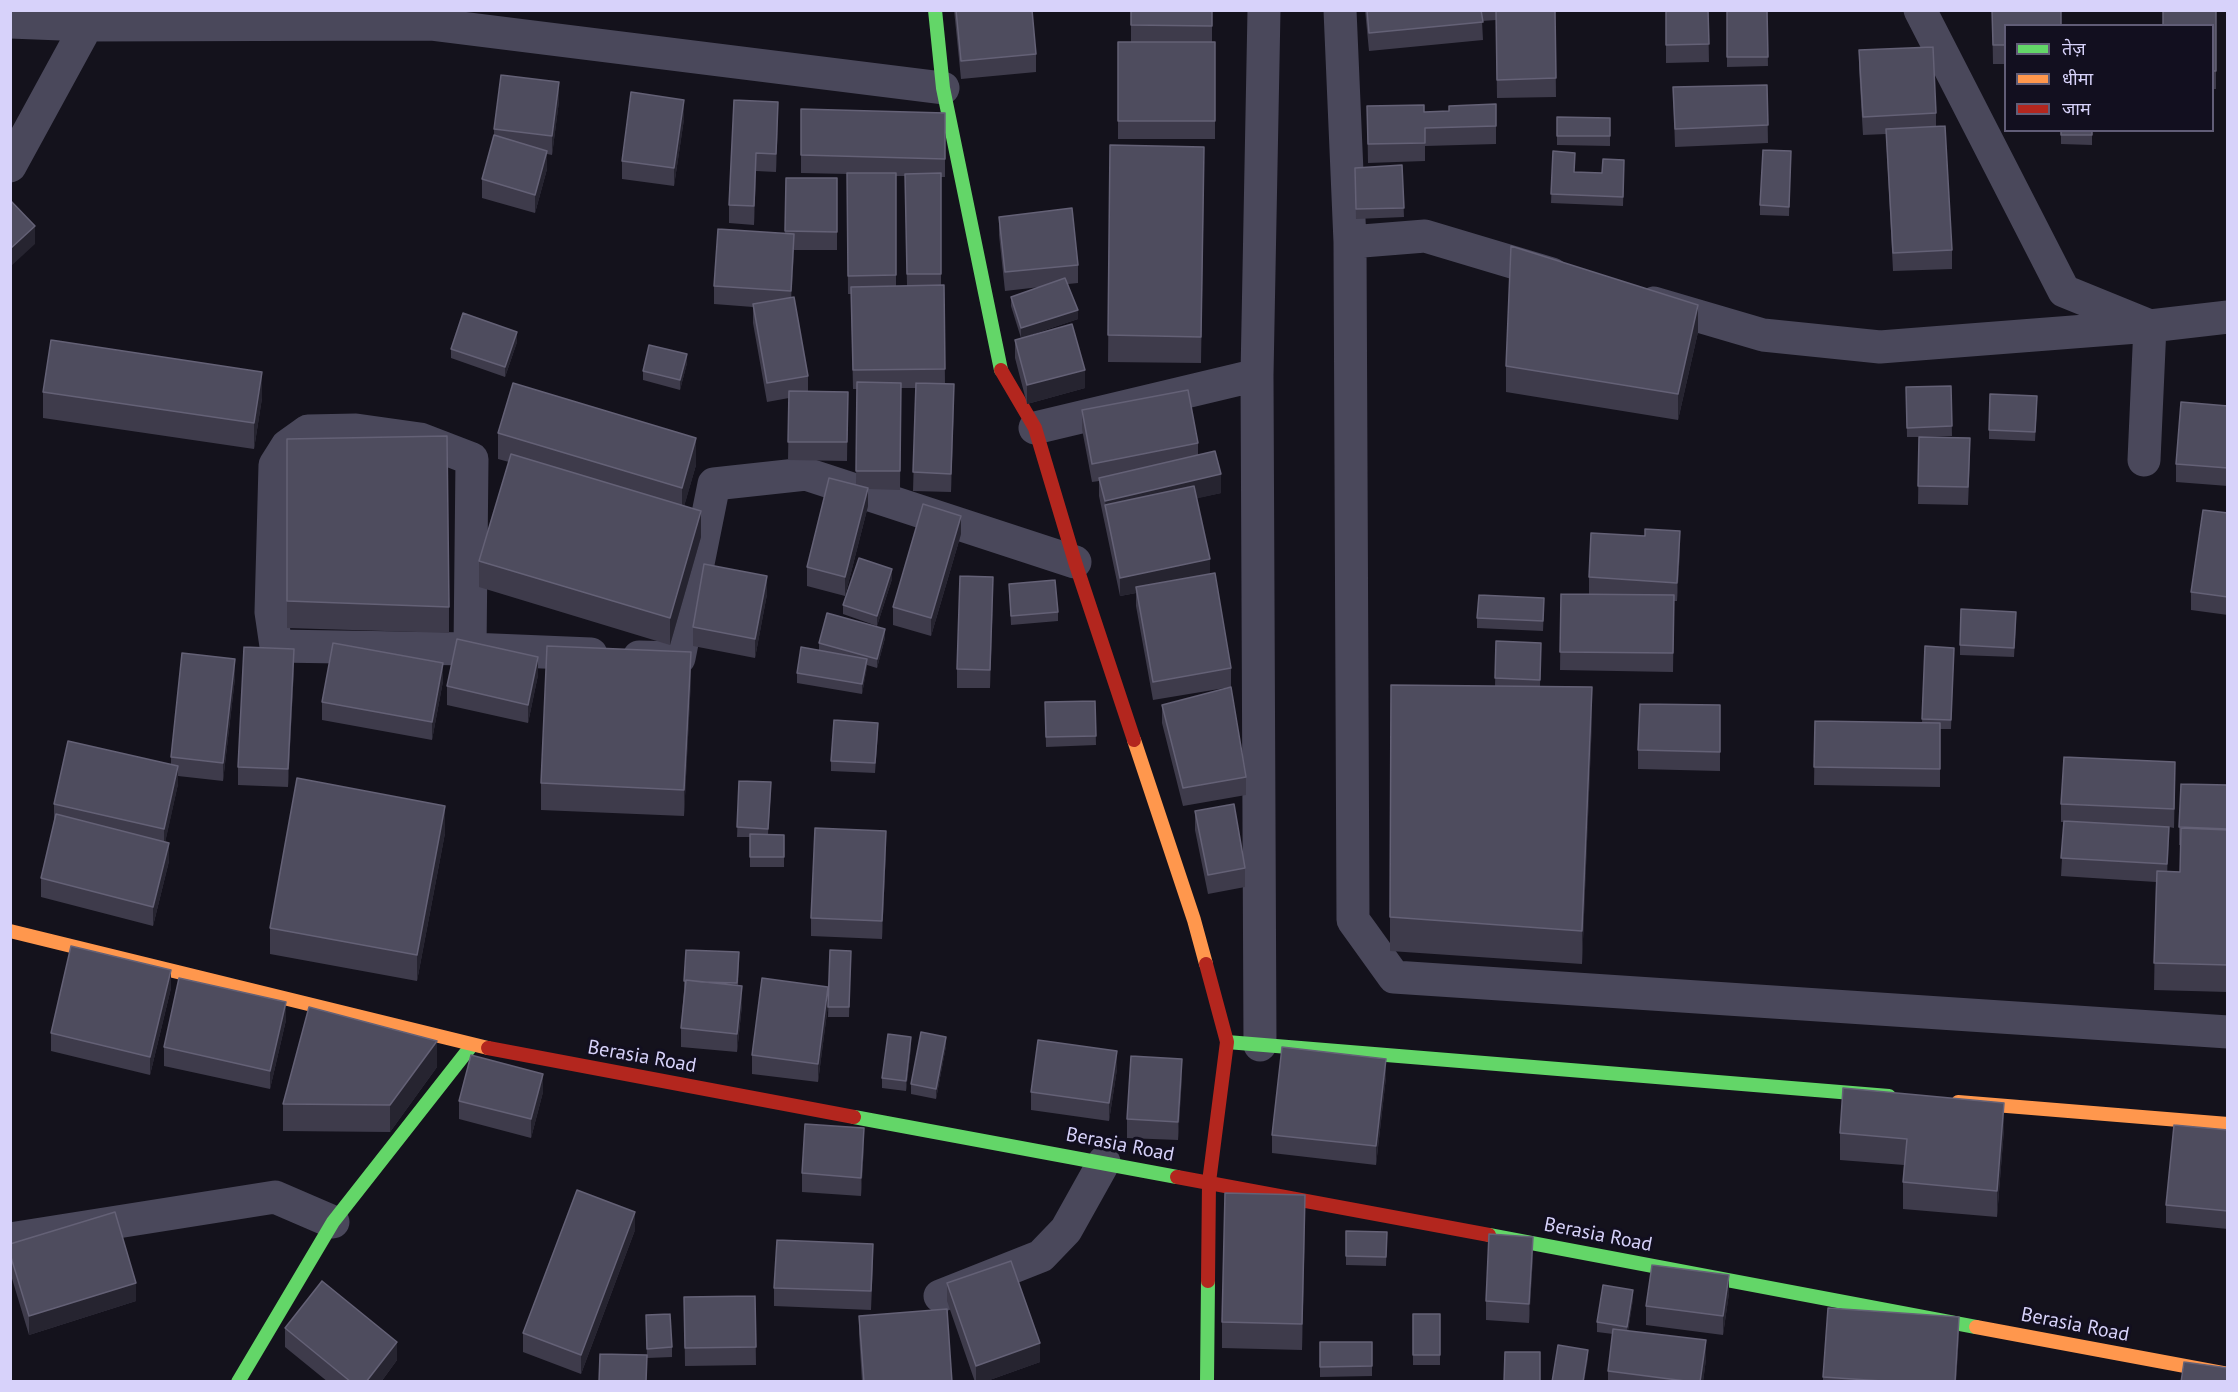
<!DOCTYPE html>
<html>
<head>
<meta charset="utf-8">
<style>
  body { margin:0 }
  #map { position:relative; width:2238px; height:1392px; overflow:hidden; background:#14121c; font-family:"PT Sans","Noto Sans Devanagari",sans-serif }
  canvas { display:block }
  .frame { position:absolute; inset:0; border:12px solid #d7d2fa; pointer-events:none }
  .legend { position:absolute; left:2004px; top:24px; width:210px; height:108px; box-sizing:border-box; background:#120f1f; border:2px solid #615d77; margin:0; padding:8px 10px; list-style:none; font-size:18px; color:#d7d2fa }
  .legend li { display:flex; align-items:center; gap:12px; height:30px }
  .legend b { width:30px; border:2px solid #615d77 }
</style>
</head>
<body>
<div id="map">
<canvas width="2238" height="1392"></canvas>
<div class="frame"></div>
<ul class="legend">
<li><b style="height:8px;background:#63d668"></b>तेज़</li>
<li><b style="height:8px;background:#ff974d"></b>धीमा</li>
<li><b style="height:8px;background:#b3261e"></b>जाम</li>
</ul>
</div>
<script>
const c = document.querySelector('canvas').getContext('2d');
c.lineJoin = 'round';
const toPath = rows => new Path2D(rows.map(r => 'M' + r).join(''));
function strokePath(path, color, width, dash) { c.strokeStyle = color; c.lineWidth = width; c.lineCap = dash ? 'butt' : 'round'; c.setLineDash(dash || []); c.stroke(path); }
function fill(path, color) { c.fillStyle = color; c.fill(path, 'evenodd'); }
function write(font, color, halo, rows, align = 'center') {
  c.font = font + ' "PT Sans",sans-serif'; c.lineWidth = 6; c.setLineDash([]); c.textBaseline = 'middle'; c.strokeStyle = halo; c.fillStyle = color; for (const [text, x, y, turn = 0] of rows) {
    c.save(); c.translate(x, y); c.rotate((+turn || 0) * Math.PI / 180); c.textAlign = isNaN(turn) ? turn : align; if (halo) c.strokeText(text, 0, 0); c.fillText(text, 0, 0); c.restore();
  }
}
const street = toPath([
  [1340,10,1350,242,1353,920,1394,977,2228,1032],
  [1920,10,2064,291,2150,326,2144,460],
  [10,22,87,25,430,24,943,88],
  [10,166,87,25],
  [1350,242,1425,236,1552,274],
  [1654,303,1763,335,1880,347,2150,326,2228,317],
  [1035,428,1257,375],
  [470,649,472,459,420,439,356,430,308,431,287,446,275,465,271,612,276,646,470,649,591,654],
  [639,657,679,658,714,484,806,474,1075,562],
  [1260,1045,1257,375,1264,10],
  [10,1239,275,1197,333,1222],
  [940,1296,1041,1256,1066,1230,1104,1162]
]);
const fast = toPath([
  [935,10,943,88,1001,370],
  [1227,1042,1889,1096],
  [854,1117,1177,1177],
  [1489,1235,1976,1327],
  [238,1382,333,1222,472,1045],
  [1207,1382,1208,1281]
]);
const slow = toPath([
  [1134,740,1194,920,1206,964],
  [10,931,488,1048],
  [1958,1102,2228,1124],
  [1976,1327,2228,1374]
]);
const jam = toPath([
  [1001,370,1035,428,1075,562,1134,740],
  [1206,964,1227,1042,1209,1182,1208,1281],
  [488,1048,854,1117],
  [1177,1177,1489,1235]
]);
const wall = toPath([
  [954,10,1032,10,1036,54,1036,72,961,79],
  [1131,10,1212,10,1212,42,1215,42,1215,139,1118,139,1118,42,1131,42],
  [1365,10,1555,10,1556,97,1497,98,1496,20,1482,21,1483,40,1369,51],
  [1666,10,1708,10,1709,62,1666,63],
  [1727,10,1767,10,1768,66,1727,67],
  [1992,10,2006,26,2006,64,1993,64],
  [2216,10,2216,89,2212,89,2212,26],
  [1859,50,1936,113,1936,126,1952,250,1952,269,1893,271,1886,134,1863,135,1859,69],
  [1767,85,1768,143,1675,147,1673,87],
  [734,100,778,120,776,172,756,171,754,225,729,223,729,205],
  [559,101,552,155,547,154,547,169,535,213,482,198,482,179,494,135,494,129],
  [1496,104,1496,144,1425,146,1425,161,1368,163,1367,106,1424,112,1449,111],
  [801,109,945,113,945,177,941,177,941,285,944,285,945,384,954,402,951,492,913,491,916,388,901,388,900,490,868,489,868,506,845,596,807,586,807,567,856,485,857,389,853,389,851,294,848,294,847,174,801,173],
  [896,176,905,176,907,286,896,286],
  [1557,117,1610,118,1610,146,1557,145],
  [684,119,674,186,622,179,622,161],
  [2061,130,2092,130,2092,145,2061,144],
  [1110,145,1204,173,1201,363,1108,362],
  [1553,151,1574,172,1602,173,1624,169,1623,206,1551,203],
  [1791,151,1789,216,1760,215,1760,205],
  [1402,165,1404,217,1356,219,1355,168],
  [786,178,837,178,837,250,794,250,791,297,808,376,808,391,848,392,847,461,788,460,789,398,767,402,753,323,753,307,714,304,714,286,785,233],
  [999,217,1078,265,1078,283,1068,284,1078,319,1021,338,1011,306,1011,297,1040,287,1005,291,999,235],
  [1698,332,1678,420,1506,392,1506,366],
  [1015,340,1085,388,1027,404,1015,358],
  [517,342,505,377,451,358,451,349],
  [687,363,680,390,643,380,643,371],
  [1951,386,1952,436,1922,437,1970,456,1968,505,1918,504,1919,437,1907,437,1906,387],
  [43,392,262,398,254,449,43,418],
  [2037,406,2035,441,1989,439,1989,430],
  [2228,406,2228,486,2176,482,2176,464],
  [1082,410,1198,443,1198,455,1221,493,1197,498,1210,574,1231,668,1231,687,1153,700,1136,606,1136,593,1120,596,1099,496,1099,481,1092,482,1082,429],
  [498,433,696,465,684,506,701,537,670,645,479,587,479,561,509,462,498,459],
  [287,439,449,607,449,633,287,628],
  [2228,513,2228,615,2191,610,2191,592],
  [961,534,931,636,893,625,893,607],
  [1680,550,1677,601,1674,601,1673,672,1560,670,1561,594,1589,594,1589,577],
  [892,579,877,626,843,614,843,605],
  [1009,584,1058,612,1058,621,1011,625],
  [767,594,755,658,693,646,693,627],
  [993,595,990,688,957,688,957,669],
  [1544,607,1543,631,1477,628,1477,618],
  [2016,621,2014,657,1960,655,1960,645],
  [885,638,877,668,867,665,862,694,797,683,797,673,819,650,819,643],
  [1496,641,1541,643,1540,686,1592,720,1582,964,1390,951,1390,917,1495,686],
  [1925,646,1954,648,1951,729,1940,729,1940,787,1814,785,1815,721,1922,723],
  [294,668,288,787,238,785,238,767],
  [538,675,528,723,447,705,447,686],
  [235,678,223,781,178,776,178,784,165,842,169,861,153,926,41,897,41,878,54,823,54,804,171,764,171,757],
  [691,679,684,816,541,810,541,783],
  [443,681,432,740,322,720,322,702],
  [1095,701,1096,745,1046,747,1045,702],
  [1162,705,1246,777,1246,795,1183,806,1162,723],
  [1720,705,1720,771,1638,769,1638,750],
  [878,732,875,773,831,771,831,761],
  [739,781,771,791,768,834,784,835,784,867,750,867,750,837,737,837],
  [2175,781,2174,828,2169,827,2167,871,2180,872,2181,845,2179,845,2179,827,2228,785,2228,992,2154,990,2156,882,2061,876,2064,822,2061,822,2061,804],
  [1195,811,1245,868,1245,887,1208,894,1195,830],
  [445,833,417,981,270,954,270,928],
  [886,849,882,939,811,936,811,918],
  [830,950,851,951,849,1017,828,1017],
  [739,961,738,986,742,1005,737,1052,681,1047,681,1028,684,990,684,981],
  [171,988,150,1075,51,1051,51,1033],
  [828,1005,818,1082,752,1074,752,1055],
  [286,1020,270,1089,164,1066,164,1047],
  [946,1046,936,1099,911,1094,911,1084],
  [911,1047,906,1091,882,1088,882,1078],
  [437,1067,390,1132,283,1131,283,1104],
  [1117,1069,1109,1121,1031,1110,1031,1092],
  [1182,1077,1178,1140,1127,1138,1127,1119],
  [1386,1077,1376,1165,1272,1153,1272,1135],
  [543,1092,531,1138,459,1119,459,1101],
  [2004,1129,1997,1217,1903,1209,1903,1182,1904,1165,1840,1160,1840,1133],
  [2228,1130,2228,1229,2166,1223,2166,1205],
  [864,1146,861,1196,802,1192,802,1173],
  [1305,1222,1302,1350,1222,1348,1222,1322],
  [635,1230,581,1374,523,1352,523,1333],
  [1346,1231,1387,1232,1386,1266,1346,1265],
  [10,1244,136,1301,29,1335,10,1272],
  [1533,1256,1529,1323,1486,1320,1486,1301],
  [873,1262,871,1310,774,1306,774,1288],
  [947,1283,1040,1362,984,1382,975,1382,947,1301],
  [1729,1293,1723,1335,1646,1325,1646,1306],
  [755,1296,756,1365,685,1366,684,1297],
  [1633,1299,1628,1331,1706,1359,1703,1382,1608,1382,1608,1371,1613,1334,1597,1332,1597,1322],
  [1413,1314,1440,1314,1440,1365,1413,1365],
  [859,1316,952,1382,862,1382,859,1334],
  [646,1324,672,1347,672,1357,647,1358],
  [285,1328,397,1360,381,1382,328,1382,285,1347],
  [1959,1335,1956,1382,1823,1382,1823,1377],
  [1320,1342,1372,1342,1372,1376,1320,1377]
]);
const shadedWall = toPath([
  [559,82,559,101,552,155,552,136],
  [684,100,684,119,674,186,674,168],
  [778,102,778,120,776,172,776,154],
  [547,151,547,169,535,213,535,195],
  [756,153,756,171,754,225,754,206],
  [35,226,35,244,10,267,10,249],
  [794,234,794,252,791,309,791,291],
  [1698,305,1698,332,1678,420,1678,394],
  [1078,310,1078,319,1021,338,1021,328],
  [517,332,517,342,505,377,505,367],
  [687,354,687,363,680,390,680,380],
  [1085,370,1085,388,1027,404,1027,385],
  [262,372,262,398,254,449,254,423],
  [954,384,954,402,951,492,951,474],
  [696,438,696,465,682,514,682,488],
  [1221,474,1221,493,1108,519,1105,501],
  [868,488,868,506,845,596,845,577],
  [701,511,701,537,670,645,670,618],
  [961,516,961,534,931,636,931,618],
  [1680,531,1680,550,1677,601,1677,583],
  [1210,559,1210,577,1136,587,1136,593,1120,596,1120,578],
  [892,569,892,579,877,626,877,616],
  [767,576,767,594,755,658,755,639],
  [993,577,993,595,990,688,990,670],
  [885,629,885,638,877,668,877,659],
  [294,649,294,668,288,787,288,769],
  [691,652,691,679,684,816,684,790],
  [538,657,538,675,528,723,528,705],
  [235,659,235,678,223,781,223,763],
  [867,659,867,668,862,694,862,684],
  [443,663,443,681,432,740,432,722],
  [1592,687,1592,720,1582,964,1582,931],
  [178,766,178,784,164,848,164,829],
  [445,806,445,833,417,981,417,955],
  [2169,827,2169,845,2167,882,2167,864],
  [886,831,886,849,882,939,882,921],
  [169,843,169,861,153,926,153,907],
  [171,970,171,988,150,1075,150,1057],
  [742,986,742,1005,737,1052,737,1034],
  [828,987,828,1005,818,1082,818,1064],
  [286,1002,286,1020,270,1089,270,1071],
  [911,1037,911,1047,906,1091,906,1081],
  [946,1037,946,1046,936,1099,936,1089],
  [437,1041,437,1067,390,1132,390,1105],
  [1117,1051,1117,1069,1109,1121,1109,1103],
  [1182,1059,1182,1077,1178,1140,1178,1122],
  [1386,1059,1386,1077,1376,1165,1376,1146],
  [543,1074,543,1092,531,1138,531,1119],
  [2004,1103,2004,1129,1997,1217,1997,1191],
  [864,1128,864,1146,861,1196,861,1178],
  [1305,1195,1305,1222,1302,1350,1302,1324],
  [635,1212,635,1230,581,1374,581,1355],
  [1533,1237,1533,1256,1529,1323,1529,1304],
  [1729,1275,1729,1293,1723,1335,1723,1316],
  [136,1283,136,1301,29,1335,29,1316],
  [1633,1290,1633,1299,1627,1336,1627,1327],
  [1959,1317,1959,1335,1956,1382,1955,1382],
  [1706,1340,1706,1359,1703,1382,1700,1382],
  [397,1342,397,1360,381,1382,366,1382],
  [1040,1343,1040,1362,984,1382,976,1382,976,1366],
  [1588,1350,1588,1360,1584,1382,1583,1382]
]);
const building = toPath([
  [956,10,1032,10,1036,54,961,61,956,10],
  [1131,10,1212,10,1212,26,1131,25,1131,10],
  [1367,10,1481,10,1483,22,1369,33,1367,10],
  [1496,10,1555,10,1556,78,1497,80,1496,10],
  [1666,10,1708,10,1709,44,1666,45,1666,10],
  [1727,10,1767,10,1768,57,1727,57,1727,10],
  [1992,10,2061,10,2061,26,2006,26,2006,45,1993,45,1992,10],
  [2163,10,2216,10,2216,71,2212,71,2212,26,2163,26,2163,10],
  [1118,42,1215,42,1215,121,1118,121,1118,42],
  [1933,47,1936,113,1863,117,1859,50,1933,47],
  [501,75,559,82,552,136,494,129,501,75],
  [1767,85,1768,125,1675,129,1673,87,1767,85],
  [631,92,684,100,674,168,622,161,631,92],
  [734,100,778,102,776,154,756,153,754,206,729,205,734,100],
  [1496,104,1496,126,1425,128,1425,143,1368,144,1367,106,1424,105,1424,112,1449,111,1449,106,1496,104],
  [801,109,945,113,945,159,801,155,801,109],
  [1557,117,1610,118,1610,136,1557,136,1557,117],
  [1945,126,1952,250,1893,253,1886,129,1945,126],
  [2061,130,2092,130,2092,135,2061,135,2061,130],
  [494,135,547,151,535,195,482,179,494,135],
  [1110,145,1204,147,1201,337,1108,335,1110,145],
  [1763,150,1791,151,1789,207,1760,205,1763,150],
  [1553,151,1575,153,1574,172,1602,173,1603,159,1624,160,1623,197,1551,194,1553,151],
  [1402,165,1404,208,1356,209,1355,168,1402,165],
  [847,173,896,173,896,275,848,276,847,173],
  [941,173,941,274,907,274,905,174,941,173],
  [786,178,837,178,837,232,785,231,786,178],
  [10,200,35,226,10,249,10,200],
  [1072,208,1078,265,1005,272,999,217,1072,208],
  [718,229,794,234,791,291,714,286,718,229],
  [1511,246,1698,305,1678,394,1506,366,1511,246],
  [1065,278,1078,310,1021,328,1011,297,1065,278],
  [944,285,945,369,853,370,851,287,944,285],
  [794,297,808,376,767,383,753,304,794,297],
  [463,313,517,332,505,367,451,349,463,313],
  [1072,324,1085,370,1027,385,1015,340,1072,324],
  [51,340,262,372,254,423,43,392,51,340],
  [649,345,687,354,680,380,643,371,649,345],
  [857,382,901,383,900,471,856,471,857,382],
  [513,383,696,438,682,488,498,433,513,383],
  [916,383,954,384,951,474,913,472,916,383],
  [1951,386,1952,426,1907,428,1906,387,1951,386],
  [1188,390,1198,443,1092,464,1082,410,1188,390],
  [789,391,848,392,847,442,788,442,789,391],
  [1990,394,2037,396,2035,432,1989,430,1990,394],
  [2181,402,2228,406,2228,468,2176,464,2181,402],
  [447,436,449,607,287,601,287,439,447,436],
  [1919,437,1970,438,1968,487,1918,486,1919,437],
  [1215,451,1221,474,1105,501,1099,478,1215,451],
  [511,454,701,511,670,618,479,561,511,454],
  [829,478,868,488,845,577,807,567,829,478],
  [1194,486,1210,559,1120,578,1105,505,1194,486],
  [923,504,961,516,931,618,893,607,923,504],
  [2203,510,2228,513,2228,597,2191,592,2203,510],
  [1645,529,1680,531,1677,583,1589,577,1591,533,1645,536,1645,529],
  [859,558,892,569,877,616,843,605,859,558],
  [704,564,767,576,755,639,693,627,704,564],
  [1215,573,1231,668,1153,682,1136,587,1215,573],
  [960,576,993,577,990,670,957,669,960,576],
  [1055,580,1058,612,1011,616,1009,584,1055,580],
  [1561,594,1674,595,1673,653,1560,652,1561,594],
  [1479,595,1544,598,1543,621,1477,618,1479,595],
  [1961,609,2016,612,2014,648,1960,645,1961,609],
  [827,613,885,629,877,659,819,643,827,613],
  [457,639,538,657,528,705,447,686,457,639],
  [1496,641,1541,643,1540,680,1495,678,1496,641],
  [333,643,443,663,432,722,322,702,333,643],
  [547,646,691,652,684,790,541,783,547,646],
  [1925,646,1954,648,1951,720,1922,719,1925,646],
  [244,647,294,649,288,769,238,767,244,647],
  [801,647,867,659,862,684,797,673,801,647],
  [182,653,235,659,223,763,171,757,182,653],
  [1391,685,1592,687,1582,931,1390,917,1391,685],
  [1231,687,1246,777,1183,788,1162,705,1231,687],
  [1095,701,1096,736,1046,737,1045,702,1095,701],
  [1640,704,1720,705,1720,752,1638,750,1640,704],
  [834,720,878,723,875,763,831,761,834,720],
  [1815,721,1940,723,1940,769,1814,767,1815,721],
  [68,741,178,766,164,829,54,804,68,741],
  [2064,757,2175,762,2174,809,2061,804,2064,757],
  [297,778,445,806,417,955,270,928,297,778],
  [739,781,771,782,768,829,737,827,739,781],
  [2181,784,2228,785,2228,829,2179,827,2181,784],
  [1234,804,1245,868,1208,875,1195,811,1234,804],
  [56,814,169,843,153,907,41,878,56,814],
  [2064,821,2169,827,2167,864,2061,858,2064,821],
  [815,828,886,831,882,921,811,918,815,828],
  [2181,828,2228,830,2228,965,2154,963,2157,871,2180,872,2181,828],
  [750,834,784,835,784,857,750,857,750,834],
  [71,946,171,970,150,1057,51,1033,71,946],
  [686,950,739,952,737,983,702,982,686,980,686,981,684,981,686,950],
  [830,950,851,951,849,1007,828,1007,830,950],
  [179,978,286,1002,270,1071,164,1047,179,978],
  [762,978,828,987,818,1064,752,1055,762,978],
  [686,980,742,986,737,1034,681,1028,686,980],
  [309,1007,437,1041,390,1105,283,1104,309,1007],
  [921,1032,946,1037,936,1089,911,1084,921,1032],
  [888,1034,911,1037,906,1081,882,1078,888,1034],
  [1038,1040,1117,1051,1109,1103,1031,1092,1038,1040],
  [1282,1047,1386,1059,1376,1146,1272,1135,1282,1047],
  [471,1055,543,1074,531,1119,459,1101,471,1055],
  [1131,1056,1182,1059,1178,1122,1127,1119,1131,1056],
  [1843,1088,2004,1103,1997,1191,1903,1182,1907,1139,1840,1133,1843,1088],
  [805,1124,864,1128,861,1178,802,1173,805,1124],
  [2174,1125,2228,1130,2228,1211,2166,1205,2174,1125],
  [577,1190,635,1212,581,1355,523,1333,577,1190],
  [1225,1193,1305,1195,1302,1324,1222,1322,1225,1193],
  [115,1212,136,1283,29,1316,10,1254,10,1244,115,1212],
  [1346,1231,1387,1232,1386,1257,1346,1256,1346,1231],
  [1489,1234,1533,1237,1529,1304,1486,1301,1489,1234],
  [777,1240,873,1244,871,1291,774,1288,777,1240],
  [1011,1261,1040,1343,976,1366,947,1283,1011,1261],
  [1652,1265,1729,1275,1723,1316,1646,1306,1652,1265],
  [322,1281,397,1342,366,1382,351,1382,285,1328,322,1281],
  [1603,1285,1633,1290,1627,1327,1597,1322,1603,1285],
  [755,1296,756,1347,685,1348,684,1297,755,1296],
  [1828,1308,1959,1317,1955,1382,1897,1382,1823,1377,1828,1308],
  [947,1309,952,1382,864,1382,859,1316,947,1309],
  [670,1314,672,1347,647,1349,646,1315,670,1314],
  [1413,1314,1440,1314,1440,1355,1413,1355,1413,1314],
  [1613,1329,1706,1340,1700,1382,1693,1382,1608,1371,1613,1329],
  [1320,1342,1372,1342,1372,1366,1320,1367,1320,1342],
  [1558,1345,1588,1350,1583,1382,1552,1382,1558,1345],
  [1505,1352,1540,1352,1540,1382,1504,1382,1505,1352],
  [600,1354,647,1355,646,1382,599,1382,600,1354],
  [2184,1362,2228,1368,2228,1382,2181,1382,2184,1362]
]);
const streetNames = [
  ["Berasia Road",642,1057,10],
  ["Berasia Road",1120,1145,11],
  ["Berasia Road",1598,1235,11],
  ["Berasia Road",2075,1325,11]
];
strokePath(street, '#4a485b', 33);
strokePath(fast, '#63d668', 14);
strokePath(slow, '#ff974d', 14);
strokePath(jam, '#b3261e', 14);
fill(wall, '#3e3b4b');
fill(shadedWall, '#262430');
fill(building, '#4e4c5e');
strokePath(building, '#646176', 1.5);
write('20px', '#d7d2fa', '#120f1f', streetNames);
</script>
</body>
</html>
